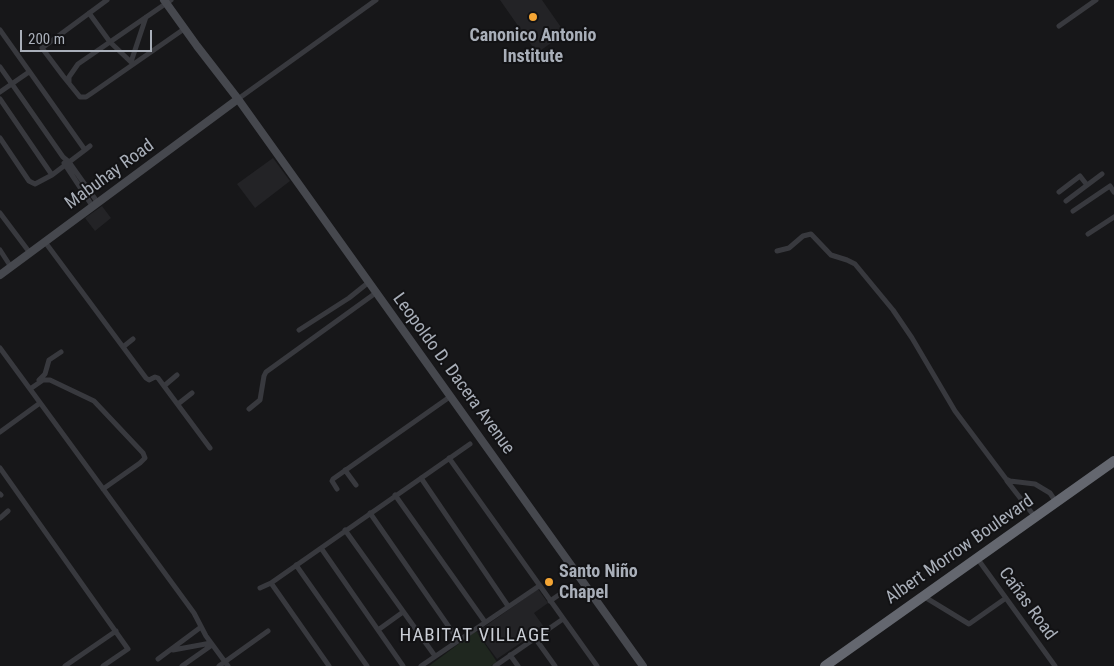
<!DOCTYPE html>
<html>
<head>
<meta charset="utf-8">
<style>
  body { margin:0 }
  #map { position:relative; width:1114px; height:666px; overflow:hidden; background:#171719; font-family:"Roboto Condensed",sans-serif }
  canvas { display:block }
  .scale { position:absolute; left:20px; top:30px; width:132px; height:22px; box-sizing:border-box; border:2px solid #a9afb9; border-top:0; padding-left:6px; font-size:15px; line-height:18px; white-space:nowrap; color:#a9afb9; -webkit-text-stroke:4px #121214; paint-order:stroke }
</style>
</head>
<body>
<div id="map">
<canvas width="1114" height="666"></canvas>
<div class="scale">200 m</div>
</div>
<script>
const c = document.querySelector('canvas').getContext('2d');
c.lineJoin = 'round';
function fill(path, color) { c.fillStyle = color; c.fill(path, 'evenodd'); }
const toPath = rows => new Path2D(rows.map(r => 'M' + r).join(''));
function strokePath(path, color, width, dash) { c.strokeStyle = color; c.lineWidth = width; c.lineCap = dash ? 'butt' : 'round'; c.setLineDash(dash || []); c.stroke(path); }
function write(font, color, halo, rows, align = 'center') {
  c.font = font + ' "Roboto Condensed",sans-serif'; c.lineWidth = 4; c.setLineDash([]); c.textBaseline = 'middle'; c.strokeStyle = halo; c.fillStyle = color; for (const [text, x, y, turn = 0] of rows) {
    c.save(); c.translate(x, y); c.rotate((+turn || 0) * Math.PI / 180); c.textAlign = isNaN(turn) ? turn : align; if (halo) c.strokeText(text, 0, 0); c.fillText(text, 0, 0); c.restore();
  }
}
const built = toPath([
  [500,0,542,0,565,33,537,53],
  [273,158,290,181,255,208,237,184],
  [102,206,111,218,95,231,85,218],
  [538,589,548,603,534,613,544,627,497,659,477,632]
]);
const green = toPath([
  [476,631,497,662,491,666,429,666]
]);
const street = toPath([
  [107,0,42,48,63,76,80,97,86,97,92,93,184,29],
  [89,13,110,42,133,64],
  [1059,26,1096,0],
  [0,30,85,150,90,146],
  [131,62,146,17],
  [0,67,63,157,69,162,98,203],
  [69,83,69,77,78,64,171,0],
  [0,92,29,72],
  [0,99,52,175],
  [238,99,376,0],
  [0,138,29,181,35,184,52,175,85,150],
  [64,163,93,207],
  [1059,192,1080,176,1087,185],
  [1066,201,1102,174],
  [1073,211,1110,186,1114,192],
  [0,213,30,253],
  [1088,234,1114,217],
  [45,242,146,378,149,380,155,377,158,378,210,448],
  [0,250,11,267],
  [777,251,789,248,803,236,811,234,831,255,847,260,855,264,893,310,912,338,955,411,1006,479,1010,481,1035,484,1050,493,1056,502],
  [299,330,349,298,369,282],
  [123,347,133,339],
  [0,348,194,613,206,636,228,666],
  [39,380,45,374,49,360,61,352],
  [164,386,177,375],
  [30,389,43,380,50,380,94,401,143,453,145,458,140,463,103,489],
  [178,404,192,393],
  [249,409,260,400,264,376,266,372,377,292],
  [0,432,40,403],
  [449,458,597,666],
  [0,468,128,649,103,666],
  [345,470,356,485],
  [421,478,508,606],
  [1007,481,1035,517],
  [337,489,332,481,333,479,451,396],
  [0,494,1,495],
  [395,495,485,622],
  [370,513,458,640],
  [0,518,8,511],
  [345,530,435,656],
  [321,548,403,666],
  [977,558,1055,666],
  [296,565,367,666],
  [271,583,329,666],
  [260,588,271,583,470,444],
  [923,596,969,624,1006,598],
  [550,601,566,590],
  [378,630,403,612],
  [535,638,555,666],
  [173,650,211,643],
  [510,655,518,666],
  [158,659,201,627],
  [65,666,116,631],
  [182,666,212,645],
  [219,666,268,631],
  [421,666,539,586],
  [495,666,563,619]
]);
const secondary = toPath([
  [164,0,197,46,238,99,643,666],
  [0,275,238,99]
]);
const highway = toPath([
  [825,666,1114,461]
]);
const markers = [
  [533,17,5,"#f4a534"],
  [549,582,5,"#f4a534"]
];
const poiNames = [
  ["Canonico Antonio",533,36],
  ["Institute",533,57],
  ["Santo Niño",559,572,"left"],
  ["Chapel",559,593,"left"]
];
const streetNames = [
  ["Mabuhay Road",110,175,-36],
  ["Leopoldo D. Dacera Avenue",453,374,54],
  ["Albert Morrow Boulevard",960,550,-35],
  ["Cañas Road",1027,604,54]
];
const neighbourhoodNames = [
  ["HABITAT VILLAGE",475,636]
];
fill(built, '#232326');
fill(green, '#1f271f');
strokePath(street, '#38393e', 5);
strokePath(secondary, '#46484e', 8);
strokePath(highway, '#64676f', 10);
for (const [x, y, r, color] of markers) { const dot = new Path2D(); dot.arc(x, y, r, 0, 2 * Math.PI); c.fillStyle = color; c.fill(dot); strokePath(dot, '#121214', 2); }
write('bold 18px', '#a9afb9', '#121214', poiNames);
write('18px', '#a9afb9', '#121214', streetNames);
c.letterSpacing = '1px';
write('19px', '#caced5', '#121214', neighbourhoodNames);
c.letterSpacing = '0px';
</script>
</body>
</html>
